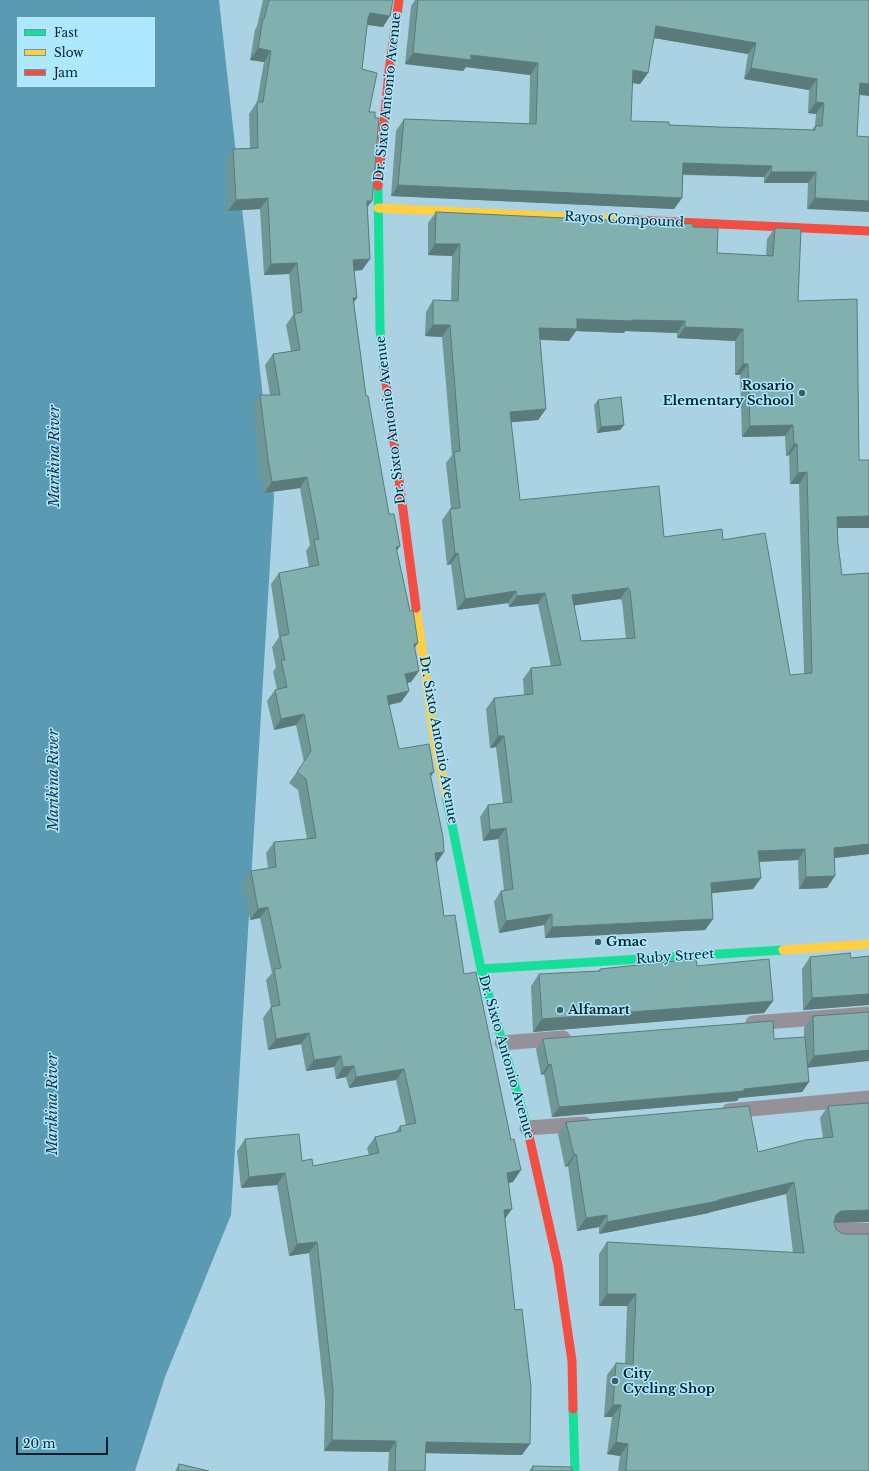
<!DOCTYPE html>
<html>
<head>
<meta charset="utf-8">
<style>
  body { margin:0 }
  #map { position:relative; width:869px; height:1471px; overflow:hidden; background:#aad2e3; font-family:"Libre Baskerville",serif }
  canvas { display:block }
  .legend { position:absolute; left:16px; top:16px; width:140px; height:72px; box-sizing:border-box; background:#aee8ff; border:1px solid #6898a9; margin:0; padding:5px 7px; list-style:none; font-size:12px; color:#001f29 }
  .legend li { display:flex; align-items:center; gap:8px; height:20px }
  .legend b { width:20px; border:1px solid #6898a9 }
  .scale { position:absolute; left:16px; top:1437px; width:92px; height:18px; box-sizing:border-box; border:2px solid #001f29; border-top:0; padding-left:5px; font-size:12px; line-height:14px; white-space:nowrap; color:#001f29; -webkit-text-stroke:3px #aee8ff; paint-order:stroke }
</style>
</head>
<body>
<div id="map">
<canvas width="869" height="1471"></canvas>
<ul class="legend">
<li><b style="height:5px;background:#16e098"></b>Fast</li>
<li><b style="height:5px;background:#ffcf43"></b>Slow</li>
<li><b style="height:5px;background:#f24e42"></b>Jam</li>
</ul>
<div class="scale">20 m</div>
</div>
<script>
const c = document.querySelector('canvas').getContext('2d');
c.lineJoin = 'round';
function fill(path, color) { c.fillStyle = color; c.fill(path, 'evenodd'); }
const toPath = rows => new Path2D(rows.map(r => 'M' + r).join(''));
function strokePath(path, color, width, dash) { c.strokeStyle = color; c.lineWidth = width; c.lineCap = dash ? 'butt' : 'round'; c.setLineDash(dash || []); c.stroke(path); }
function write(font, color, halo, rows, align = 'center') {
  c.font = font + ' "Libre Baskerville",serif'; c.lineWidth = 3; c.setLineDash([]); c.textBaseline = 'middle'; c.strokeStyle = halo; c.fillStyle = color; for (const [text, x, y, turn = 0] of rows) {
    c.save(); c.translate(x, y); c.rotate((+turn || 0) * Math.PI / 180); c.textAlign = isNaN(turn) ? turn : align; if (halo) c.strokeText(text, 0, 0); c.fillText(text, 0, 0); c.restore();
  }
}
const water = toPath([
  [0,0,219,0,274,497,231,1215,165,1377,135,1471,0,1471],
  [17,17,155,17,155,87,17,87]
]);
const lane = toPath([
  [753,1023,869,1014],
  [502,1043,563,1038],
  [729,1111,869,1098],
  [527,1128,584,1124]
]);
const street = toPath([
  [838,1234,869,1234]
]);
const fast = toPath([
  [378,186,380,329,384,367],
  [446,795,481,969,527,1127],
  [481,969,783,950],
  [573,1409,575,1471]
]);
const slow = toPath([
  [378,208,634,220],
  [416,608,434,736,446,795],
  [783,950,869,944]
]);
const jam = toPath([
  [378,186,389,71,399,0],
  [634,220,869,231],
  [384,367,416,608],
  [527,1127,558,1265,572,1361,573,1409]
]);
const wall = toPath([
  [263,0,393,0,383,27,367,25,362,69,369,112,367,207,370,259,362,270,355,271,354,303,366,396,389,514,400,546,396,551,419,671,411,682,407,683,409,691,401,702,389,705,399,749,431,777,444,852,436,863,444,916,464,974,513,1182,508,1183,505,1220,522,1455,426,1453,425,1471,388,1471,389,1452,324,1451,325,1401,309,1253,289,1256,277,1185,241,1188,237,1151,245,1139,302,1161,313,1166,369,1155,367,1148,375,1137,396,1132,400,1126,406,1125,396,1080,349,1088,346,1077,336,1079,334,1067,306,1071,301,1044,268,1050,263,1018,271,1007,266,980,272,973,260,918,250,920,243,882,251,871,268,868,266,853,274,842,307,839,298,790,289,783,304,762,296,725,274,730,267,701,275,690,277,689,273,672,276,667,272,647,279,637,271,584,279,573,309,567,306,551,310,545,300,488,264,493,260,471,253,406,260,395,270,395,265,365,273,354,291,351,286,325,293,315,289,274,264,275,260,209,228,211,226,161,233,149,250,149,249,114,257,102,264,62,250,60,255,30,257,26],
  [415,0,869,0,859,95,857,136,869,137,807,209,808,183,764,183,764,177,683,175,682,198,674,209,391,196,396,131,404,119,529,124,530,75,466,67,463,71,405,64,411,6],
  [654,38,748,54,744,79,809,90,808,113,816,114,815,126,812,130,719,127,669,125,631,121,632,83,640,84,648,73],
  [436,212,693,227,717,253,766,256,767,239,775,228,798,301,859,460,869,460,869,528,837,528,838,544,842,575,869,573,869,854,835,858,827,888,799,889,798,860,759,862,761,878,753,889,712,893,713,919,705,930,545,938,544,925,499,933,494,902,501,891,504,890,498,839,483,841,480,817,488,805,503,803,496,747,490,748,486,709,494,698,524,695,523,679,531,668,551,666,538,604,509,607,508,603,457,610,451,564,447,565,442,520,450,509,451,509,446,463,452,455,442,337,425,336,426,312,433,300,451,301,452,256,428,255,428,223],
  [576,331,624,333,625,331,677,333,677,338,735,341,735,375,740,375,742,437,785,436,786,456,789,455,790,484,799,484,804,674,790,675,723,540,664,537,520,500,511,422,538,420,546,409,540,340,569,341],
  [620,599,622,601,626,639,581,641,574,605],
  [598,400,624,425,620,430,597,433,594,405],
  [869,956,869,1005,803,1010,802,969,810,957,851,958],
  [697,966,773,1001,764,1013,533,1032,531,986,539,974,598,971,600,969],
  [869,1012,807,1068,809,1082,802,1092,739,1098,737,1101,552,1117,544,1074,541,1075,536,1049,543,1039,774,1039,804,1037,804,1028,813,1016],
  [828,1106,869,1222,834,1223,869,1471,618,1471,620,1456,607,1454,612,1417,604,1417,607,1375,616,1363,625,1364,627,1306,599,1306,599,1254,607,1242,793,1253,786,1194,711,1212,709,1213,599,1234,599,1227,577,1231,568,1166,565,1167,558,1134,566,1122,758,1152,823,1138,820,1118],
  [179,1464,209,1471,175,1471],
  [533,1466,572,1471,529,1471]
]);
const shadedWall = toPath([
  [370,13,390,16,383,27,362,24],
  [656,26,756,43,748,54,648,37],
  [258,48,271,51,264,62,250,60],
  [413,53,471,55,538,63,530,75,466,67,463,71,405,64],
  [751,68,817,79,809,90,744,79],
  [633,70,648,73,640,84,625,82],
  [860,83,869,84,869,96,852,94],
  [816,102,824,103,816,114,808,113],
  [683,163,772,166,764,177,675,174],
  [771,172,816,172,808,183,764,183],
  [398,185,682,198,674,209,391,196],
  [268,198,260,209,228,211,236,200],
  [815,198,869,201,869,212,807,209],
  [367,201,372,201,364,212],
  [435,244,460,244,452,256,428,255],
  [370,259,362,270,346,271,353,260],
  [297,263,289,274,264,275,271,264],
  [353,298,357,298,349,309],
  [577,319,632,320,685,321,677,333,625,331,624,333,576,331,569,341,531,339,539,328],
  [433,325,450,325,442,337,425,336],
  [685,327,743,329,735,341,677,338],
  [743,364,748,364,740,375,735,375],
  [546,409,538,420,502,423,510,412],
  [624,425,620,430,597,433,601,427],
  [793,425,785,436,742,437,750,426],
  [794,444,797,444,789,455,786,456],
  [807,472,799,484,790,484,798,473],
  [307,477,300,488,264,493,272,482],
  [869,516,869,528,829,528,837,517],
  [400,546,392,557,396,547],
  [458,553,451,564,447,565,455,554],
  [628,588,620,599,564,607,572,595],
  [516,591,508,603,457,610,465,599],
  [545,593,538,604,509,607,517,596],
  [418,643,410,654,414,644],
  [419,671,411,682,397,685,405,674],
  [409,691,401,702,380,707,387,696],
  [304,714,296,725,274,730,281,719],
  [498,736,504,736,496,747,490,748],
  [434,772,426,783,430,773],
  [506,828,498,839,483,841,490,830],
  [869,844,869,854,826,859,834,848],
  [805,849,798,860,750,862,758,851],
  [444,852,436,864,435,853],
  [835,876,827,888,799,889,806,877],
  [761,878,753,889,703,894,711,883],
  [268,907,260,918,250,920,258,909],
  [552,914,544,925,499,933,506,921],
  [713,919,705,930,545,938,552,927],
  [869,994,869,1004,868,1005,803,1010,812,998],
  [773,1001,764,1013,533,1032,542,1019],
  [309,1033,301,1044,268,1050,276,1039],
  [869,1050,869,1061,806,1068,814,1056],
  [341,1056,334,1067,306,1071,314,1060],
  [551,1064,544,1074,541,1075,548,1065],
  [354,1066,346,1077,336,1079,343,1067],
  [404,1069,396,1080,349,1088,356,1077],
  [809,1082,802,1092,739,1098,737,1101,552,1117,559,1107],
  [576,1154,568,1166,565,1167,574,1155],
  [521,1170,513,1182,499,1185,507,1173],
  [285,1173,277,1185,241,1188,249,1177],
  [794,1182,786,1194,711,1212,709,1213,599,1234,607,1222,718,1200],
  [512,1209,504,1220,504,1210],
  [869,1210,869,1222,832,1223,836,1215,841,1211],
  [607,1215,599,1227,577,1231,586,1218],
  [317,1242,309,1253,289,1256,297,1244],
  [607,1294,636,1294,627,1306,599,1306],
  [613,1405,621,1405,612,1417,604,1417],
  [332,1440,396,1441,389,1452,324,1451],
  [426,1442,530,1444,522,1455,418,1453],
  [616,1442,628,1444,620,1456,607,1454]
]);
const building = toPath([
  [269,0,393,0,390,16,370,13,368,18,362,69,377,73,369,112,375,112,375,118,379,118,372,201,367,201,370,259,353,260,357,298,353,298,366,396,368,396,389,514,394,514,400,546,396,547,410,611,413,610,418,643,414,644,419,671,405,674,409,691,387,696,399,749,429,744,434,772,430,773,443,837,444,852,435,853,444,916,455,915,464,974,476,972,511,1140,514,1139,521,1170,507,1173,512,1209,504,1210,515,1310,522,1309,531,1387,530,1444,426,1442,425,1471,395,1471,396,1441,332,1440,333,1390,317,1242,297,1244,285,1173,249,1177,245,1139,299,1134,302,1161,312,1159,313,1166,379,1153,375,1137,401,1131,400,1126,416,1123,404,1069,356,1077,354,1066,343,1067,341,1056,314,1060,309,1033,276,1039,271,1007,280,1005,274,969,281,968,268,907,258,909,251,871,276,867,274,842,316,838,306,779,297,772,311,751,304,714,281,719,275,690,287,687,281,660,285,660,280,636,289,634,279,573,319,565,314,540,319,539,307,477,272,482,268,459,260,395,280,395,273,354,300,350,294,314,302,312,297,263,271,264,268,198,236,200,233,149,258,148,257,102,263,102,271,51,258,48,263,18,264,19,269,0],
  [418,0,869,0,869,84,860,83,857,136,869,137,869,201,815,198,816,172,771,172,772,166,683,163,682,198,398,185,404,119,536,124,538,63,471,55,471,60,413,53,418,0],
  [656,26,756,43,751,68,817,79,816,102,824,103,822,126,815,126,815,130,719,127,669,125,669,122,631,121,633,70,648,73,656,26],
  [436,212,693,224,693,227,718,228,717,253,773,256,775,228,801,229,798,301,857,299,859,460,869,460,869,516,837,517,838,544,842,575,869,573,869,844,834,848,835,876,806,877,805,849,758,851,761,878,711,883,713,919,552,927,552,914,506,921,501,891,513,889,506,828,490,830,488,805,512,802,504,736,498,736,494,698,533,694,531,668,561,665,545,593,517,596,516,591,465,599,458,553,455,554,450,509,460,508,454,452,460,451,450,325,433,325,433,300,458,301,460,244,435,244,436,212],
  [577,319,632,321,632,320,685,321,685,327,743,329,743,364,748,364,750,426,793,425,794,444,797,444,798,473,807,472,812,673,790,675,765,533,723,540,722,529,664,537,659,486,520,500,510,412,546,409,539,328,577,329,577,319],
  [628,588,630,590,635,638,581,641,572,595,628,588],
  [621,397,624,425,601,427,598,400,621,397],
  [850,953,851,958,869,956,869,994,812,998,810,957,850,953],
  [696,959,697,966,769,959,773,1001,542,1019,539,974,600,971,600,969,696,959],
  [869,1012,869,1050,814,1056,813,1016,869,1012],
  [773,1021,774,1039,805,1037,809,1082,744,1089,744,1091,559,1107,551,1064,548,1065,543,1039,773,1021],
  [869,1103,869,1210,841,1211,836,1215,834,1222,836,1229,841,1233,846,1234,869,1234,869,1471,626,1471,628,1444,616,1442,621,1405,613,1405,616,1363,633,1364,636,1294,607,1294,607,1242,804,1253,794,1182,718,1200,718,1201,607,1222,607,1215,586,1218,576,1154,574,1155,566,1122,749,1106,758,1152,805,1140,833,1137,828,1106,869,1103],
  [179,1464,209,1471,178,1471,179,1464],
  [533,1466,572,1467,572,1471,532,1471,533,1466]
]);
const markers = [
  [802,393,4,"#3b5e6a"],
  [598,942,4,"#3b5e6a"],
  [560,1010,4,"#3b5e6a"],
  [615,1381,4,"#3b5e6a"]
];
const streetNames = [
  ["Dr. Sixto Antonio Avenue",388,97,-84],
  ["Rayos Compound",624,220,3],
  ["Dr. Sixto Antonio Avenue",391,420,-97],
  ["Dr. Sixto Antonio Avenue",438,740,80],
  ["Ruby Street",675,957,-4],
  ["Dr. Sixto Antonio Avenue",506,1057,74]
];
const poiNames = [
  ["Rosario",794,386,"right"],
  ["Elementary School",794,401,"right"],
  ["Gmac",606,942],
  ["Alfamart",568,1010],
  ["City",623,1374],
  ["Cycling Shop",623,1389]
];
const waterNames = [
  ["Marikina River",55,456,-90],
  ["Marikina River",54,780,-90],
  ["Marikina River",53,1104,-90]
];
fill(water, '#5a9bb3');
strokePath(lane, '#949198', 15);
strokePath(street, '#949198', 22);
strokePath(fast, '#16e098', 9);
strokePath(slow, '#ffcf43', 9);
strokePath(jam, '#f24e42', 9);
fill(wall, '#6f9796');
fill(shadedWall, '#5a7b7a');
fill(building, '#81b0ae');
strokePath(building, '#5a7b7a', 1);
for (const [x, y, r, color] of markers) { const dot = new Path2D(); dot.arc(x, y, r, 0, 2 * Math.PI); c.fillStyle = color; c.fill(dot); strokePath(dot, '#aee8ff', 1.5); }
write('13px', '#001f29', '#aee8ff', streetNames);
write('bold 13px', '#001f29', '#aee8ff', poiNames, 'left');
write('italic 14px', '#172e38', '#aee8ff', waterNames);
</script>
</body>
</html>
